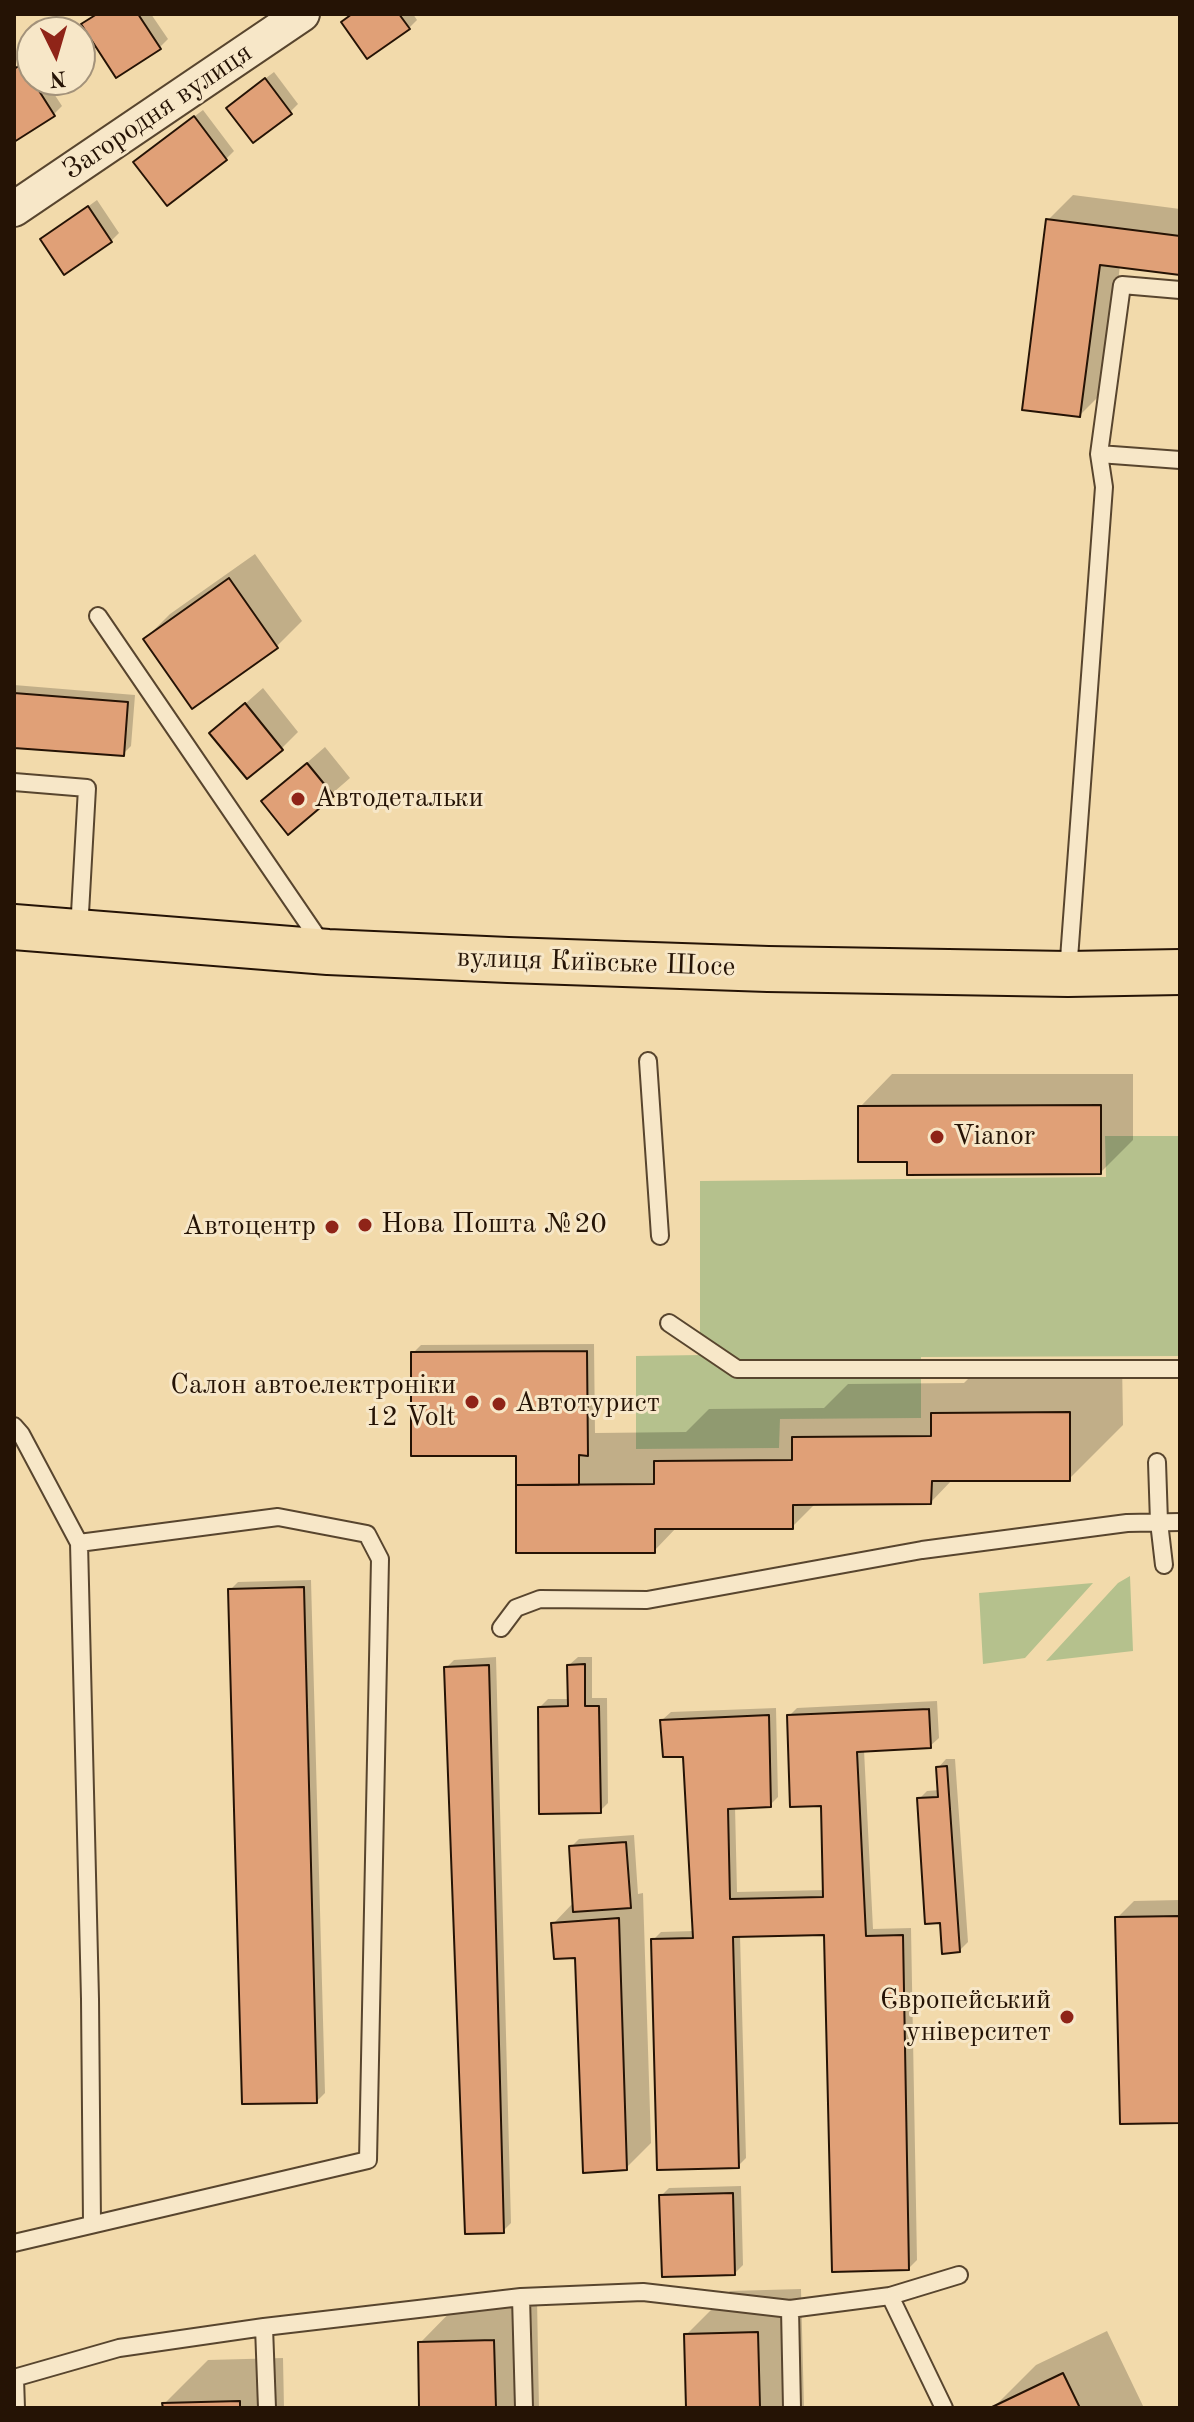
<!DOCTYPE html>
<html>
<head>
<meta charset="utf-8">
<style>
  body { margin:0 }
  #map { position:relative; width:1194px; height:2422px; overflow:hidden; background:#f2daab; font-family:"Old Standard TT",serif }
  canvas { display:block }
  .frame { position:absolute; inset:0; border:16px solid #251305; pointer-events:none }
  .north { position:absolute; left:16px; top:16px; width:80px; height:80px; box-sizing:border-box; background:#f7e7c8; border:2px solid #a3927a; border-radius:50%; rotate:175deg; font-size:22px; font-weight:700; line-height:32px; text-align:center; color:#251305 }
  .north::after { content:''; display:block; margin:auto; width:28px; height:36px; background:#8f2418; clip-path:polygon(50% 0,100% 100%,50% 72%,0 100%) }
</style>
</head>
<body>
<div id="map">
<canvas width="1194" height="2422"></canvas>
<div class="frame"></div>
<div class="north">N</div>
</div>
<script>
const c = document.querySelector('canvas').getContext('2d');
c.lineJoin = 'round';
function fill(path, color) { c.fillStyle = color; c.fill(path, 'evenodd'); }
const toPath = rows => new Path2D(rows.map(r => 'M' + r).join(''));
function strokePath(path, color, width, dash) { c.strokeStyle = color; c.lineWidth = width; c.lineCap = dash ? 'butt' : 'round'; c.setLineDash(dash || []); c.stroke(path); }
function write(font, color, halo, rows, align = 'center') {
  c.font = font + ' "Old Standard TT",serif'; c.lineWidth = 6; c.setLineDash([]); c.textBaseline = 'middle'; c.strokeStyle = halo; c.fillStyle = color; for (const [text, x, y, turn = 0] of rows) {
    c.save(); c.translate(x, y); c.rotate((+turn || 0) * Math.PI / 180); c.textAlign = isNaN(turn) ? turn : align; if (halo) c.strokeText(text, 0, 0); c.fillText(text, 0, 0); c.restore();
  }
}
const green = toPath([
  [1105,1136,1180,1136,1180,1356,921,1357,921,1418,780,1419,779,1448,636,1449,636,1356,700,1355,700,1181,1106,1177],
  [1130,1576,1133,1651,1046,1661,1118,1583],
  [1093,1583,1025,1658,983,1664,979,1593]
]);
const shadow = toPath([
  [96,14,151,14,168,39,160,47,84,25],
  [351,14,413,14,417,20,409,28,343,22],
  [31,57,32,80,45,80,62,106,54,114,14,140,14,68],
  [274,72,298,104,290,112,237,100],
  [203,110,234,151,226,159,144,154],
  [1073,195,1180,209,1180,273,1120,265,1105,390,1080,415,1048,220],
  [97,200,119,233,111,241,42,240],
  [255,554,302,621,277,646,192,706,145,639,170,614],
  [14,685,135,695,131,746,123,754,14,746],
  [263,688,298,732,282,748,212,733],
  [325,747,350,778,288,832,263,801],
  [892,1074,1133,1074,1133,1140,1101,1172,909,1160,860,1107],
  [594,1344,595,1433,686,1432,709,1409,824,1408,848,1384,964,1383,986,1361,1122,1360,1123,1425,1069,1479,953,1479,931,1502,816,1503,792,1527,677,1527,654,1551,518,1454,413,1353,421,1345],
  [311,1580,325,2093,317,2101,230,1590,238,1582],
  [496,1657,511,2223,503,2231,446,1668,454,1660],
  [578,1657,592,1657,592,1698,607,1698,608,1803,600,1811,540,1707,548,1699,570,1699,569,1665],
  [937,1701,939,1738,930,1746,864,1750,873,1929,911,1928,917,2260,909,2268,826,1933,740,1935,746,2158,738,2166,653,1940,661,1932,694,1931,685,1755,662,1720,671,1712,776,1708,778,1797,770,1805,735,1806,737,1892,825,1890,823,1804,789,1716,797,1708],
  [946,1759,955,1759,968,1942,960,1950,919,1799,927,1791,940,1790,938,1768],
  [634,1835,638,1894,643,1893,651,2143,626,2168,577,1956,553,1924,574,1902,571,1847,579,1839],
  [1180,1900,1180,2121,1117,1918,1134,1901],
  [741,2186,743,2265,735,2273,661,2196,669,2188],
  [801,2289,804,2408,688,2408,686,2335,730,2291],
  [537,2298,539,2408,421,2408,420,2343,463,2299],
  [1107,2331,1144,2408,993,2408,1036,2365],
  [283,2358,284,2408,165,2408,164,2404,208,2360]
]);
const building = toPath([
  [97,14,138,14,161,49,116,78,81,24,97,14],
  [352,14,399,14,410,29,367,59,341,22,352,14],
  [22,64,55,116,14,142,14,69,22,64],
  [265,78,292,114,253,143,226,108,265,78],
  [194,116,227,160,167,206,133,162,194,116],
  [88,206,112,242,64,275,40,239,88,206],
  [1046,219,1180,236,1180,275,1100,265,1080,417,1022,410,1046,219],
  [229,578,278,648,192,709,143,639,229,578],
  [14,693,128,702,124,756,14,748,14,693],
  [245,703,283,750,247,779,209,733,245,703],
  [307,763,334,796,288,835,261,801,307,763],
  [1101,1105,1101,1174,907,1175,907,1162,858,1162,858,1106,1101,1105],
  [587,1351,588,1456,579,1455,579,1485,516,1485,516,1456,411,1456,411,1352,587,1351],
  [1070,1412,1070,1481,932,1481,931,1504,793,1505,793,1529,655,1529,655,1553,516,1553,516,1485,654,1484,654,1461,792,1460,792,1437,931,1436,931,1413,1070,1412],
  [304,1587,317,2103,242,2104,228,1589,304,1587],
  [585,1664,585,1706,599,1706,601,1813,539,1814,538,1707,568,1706,567,1665,585,1664],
  [489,1665,504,2233,465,2234,444,1667,489,1665],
  [929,1709,931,1748,857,1752,866,1936,903,1935,909,2270,832,2272,824,1935,733,1937,739,2168,657,2170,651,1939,693,1938,683,1757,663,1757,660,1720,769,1715,771,1807,728,1809,730,1899,823,1897,821,1806,790,1807,787,1715,929,1709],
  [947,1766,960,1952,942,1954,940,1923,925,1924,917,1798,938,1797,936,1767,947,1766],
  [626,1842,631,1908,573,1912,569,1846,626,1842],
  [1180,1916,1180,2123,1120,2124,1115,1917,1180,1916],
  [619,1918,627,2170,583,2173,575,1958,554,1959,551,1923,619,1918],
  [733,2193,735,2275,662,2277,659,2195,733,2193],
  [758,2332,760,2408,686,2408,684,2334,758,2332],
  [494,2340,496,2408,419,2408,418,2342,494,2340],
  [1063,2373,1080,2408,990,2408,1063,2373],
  [240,2401,240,2408,163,2408,162,2403,240,2401]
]);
const lane = toPath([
  [1099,454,1180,460],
  [98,616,322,944],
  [14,782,87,788,79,931],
  [1068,972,1104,487,1099,454,1122,285,1180,290],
  [648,1061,660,1236],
  [669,1323,737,1369,1180,1369],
  [14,1426,21,1434,79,1543,278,1517,367,1534,380,1559,368,2160,14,2243],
  [1157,1462,1159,1522,1164,1565],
  [79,1543,90,1999,92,2224],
  [501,1628,516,1608,540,1599,647,1600,922,1550,1127,1523,1180,1522],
  [890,2296,959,2275],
  [521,2297,524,2408],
  [790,2309,792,2408],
  [264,2327,267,2408],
  [14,2378,119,2348,264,2327,521,2297,643,2292,790,2309,890,2296,944,2408],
  [15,2378,16,2408]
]);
const street = toPath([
  [14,209,302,14]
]);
const highway = toPath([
  [14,927,328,952,508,960,768,969,1068,974,1180,972]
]);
const markers = [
  [298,799,8,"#8f2418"],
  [937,1137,8,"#8f2418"],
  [365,1225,8,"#8f2418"],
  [332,1227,8,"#8f2418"],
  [472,1402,8,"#8f2418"],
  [499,1404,8,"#8f2418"],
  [1067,2017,8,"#8f2418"]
];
const streetNames = [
  ["Загородня вулиця",158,112,-34],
  ["вулиця Київське Шосе",596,963,2]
];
const poiNames = [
  ["Автодетальки",314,799],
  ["Vianor",953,1137],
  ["Нова Пошта №20",381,1225],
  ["Автоцентр",316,1227,"right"],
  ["Салон автоелектроніки",456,1386,"right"],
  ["12 Volt",456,1418,"right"],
  ["Автотурист",515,1404],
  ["Європейський",1051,2001,"right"],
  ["університет",1051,2033,"right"]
];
fill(green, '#b5c18d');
fill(shadow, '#0003');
fill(building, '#e0a077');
strokePath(building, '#251305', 2);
strokePath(lane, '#58452e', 20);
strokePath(street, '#58452e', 38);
strokePath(highway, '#251305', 48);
strokePath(lane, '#f7e7c8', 16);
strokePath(street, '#f7e7c8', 34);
strokePath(highway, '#f2daab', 44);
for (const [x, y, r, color] of markers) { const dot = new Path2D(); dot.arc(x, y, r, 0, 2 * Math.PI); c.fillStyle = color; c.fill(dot); strokePath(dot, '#f7e7c8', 3); }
write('28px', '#251305', '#f7e7c8', streetNames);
write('28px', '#251305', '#f7e7c8', poiNames, 'left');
</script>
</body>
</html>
